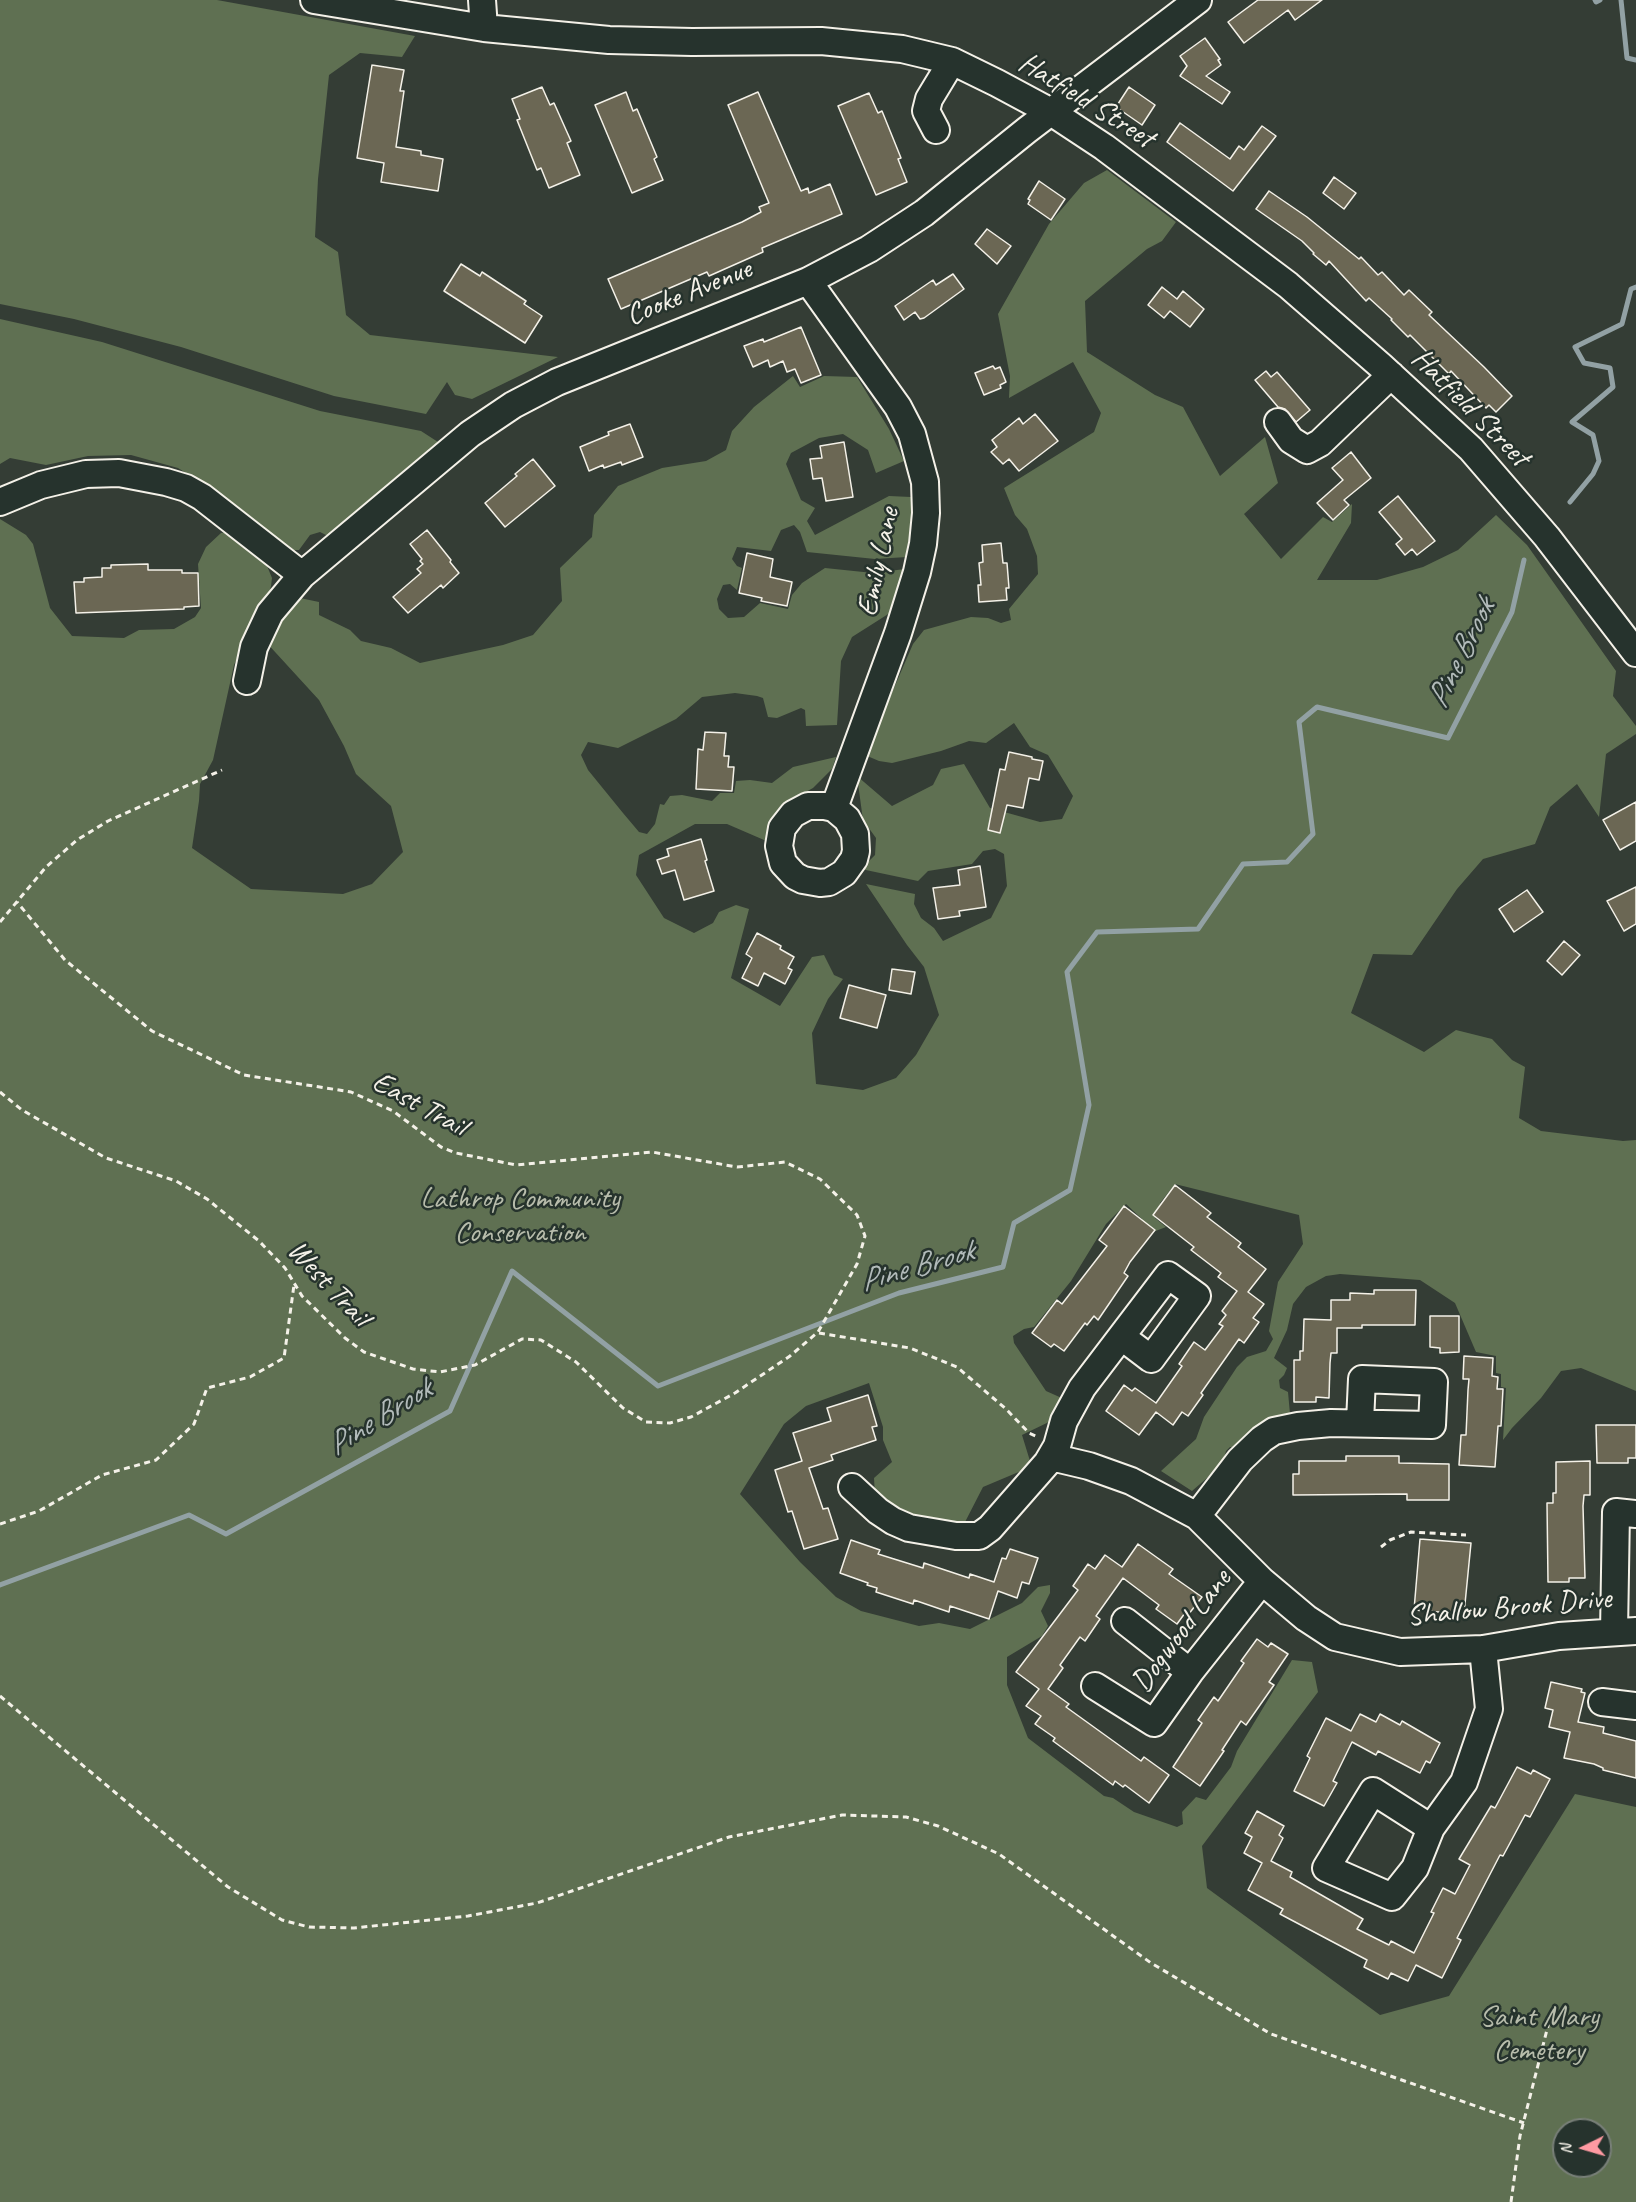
<!DOCTYPE html>
<html>
<head>
<meta charset="utf-8">
<style>
  body { margin:0 }
  #map { position:relative; width:1636px; height:2202px; overflow:hidden; background:#343d35; font-family:Caveat,sans-serif }
  canvas { display:block }
  .north { position:absolute; left:1552px; top:2118px; width:60px; height:60px; box-sizing:border-box; background:#26332d; border:2px solid #787f78; border-radius:50%; rotate:265deg; font-size:16px; font-weight:700; line-height:24px; text-align:center; color:#f4f1e8 }
  .north::after { content:''; display:block; margin:auto; width:21px; height:27px; background:#ff9aa2; clip-path:polygon(50% 0,100% 100%,50% 72%,0 100%) }
</style>
</head>
<body>
<div id="map">
<canvas width="1636" height="2202"></canvas>
<div class="north">N</div>
</div>
<script>
const c = document.querySelector('canvas').getContext('2d');
c.lineJoin = 'round';
function fill(path, color) { c.fillStyle = color; c.fill(path, 'evenodd'); }
const toPath = rows => new Path2D(rows.map(r => 'M' + r).join(''));
function strokePath(path, color, width, dash) { c.strokeStyle = color; c.lineWidth = width; c.lineCap = dash ? 'butt' : 'round'; c.setLineDash(dash || []); c.stroke(path); }
function write(font, color, halo, rows, align = 'center') {
  c.font = font + ' Caveat,sans-serif'; c.lineWidth = 5; c.setLineDash([]); c.textBaseline = 'middle'; c.strokeStyle = halo; c.fillStyle = color; for (const [text, x, y, turn = 0] of rows) {
    c.save(); c.translate(x, y); c.rotate((+turn || 0) * Math.PI / 180); c.textAlign = isNaN(turn) ? turn : align; if (halo) c.strokeText(text, 0, 0); c.fillText(text, 0, 0); c.restore();
  }
}
const green = toPath([
  [0,0,217,0,415,36,402,57,360,53,329,75,318,179,315,237,338,252,346,315,370,335,558,357,472,399,455,395,447,382,426,414,334,396,181,347,74,319,0,304],
  [1107,170,1176,222,1162,241,1147,249,1085,301,1087,352,1155,395,1183,407,1220,476,1265,437,1278,483,1244,514,1281,559,1323,517,1332,522,1352,504,1351,523,1317,580,1377,580,1423,567,1458,550,1496,515,1527,545,1616,671,1613,696,1636,726,1636,734,1606,754,1599,817,1577,784,1550,807,1535,844,1483,859,1457,889,1412,955,1373,954,1351,1013,1424,1052,1456,1030,1492,1039,1512,1060,1525,1067,1519,1118,1541,1131,1623,1141,1636,1140,1636,1391,1581,1368,1561,1371,1541,1398,1512,1428,1503,1440,1506,1388,1501,1387,1501,1374,1496,1373,1496,1356,1476,1352,1455,1303,1420,1280,1340,1274,1326,1276,1306,1287,1293,1304,1287,1330,1274,1358,1287,1368,1284,1375,1279,1380,1280,1388,1288,1392,1290,1414,1288,1419,1243,1449,1230,1447,1226,1451,1222,1465,1192,1491,1161,1471,1196,1439,1204,1417,1237,1367,1247,1357,1266,1351,1273,1339,1269,1331,1278,1282,1303,1244,1299,1215,1175,1184,1160,1203,1164,1206,1155,1218,1166,1227,1153,1232,1143,1224,1142,1219,1126,1204,1106,1224,1071,1281,1034,1327,1024,1329,1013,1336,1014,1343,1046,1391,1064,1399,1053,1420,1022,1435,1030,1461,1021,1471,983,1487,964,1524,918,1523,875,1496,874,1478,892,1462,883,1440,883,1427,869,1383,806,1406,784,1424,740,1494,800,1562,836,1597,861,1611,919,1626,939,1623,970,1629,1022,1603,1038,1587,1050,1585,1050,1593,1041,1611,1048,1626,1042,1636,1007,1657,1007,1685,1028,1738,1104,1796,1113,1798,1134,1812,1177,1827,1183,1824,1182,1812,1196,1797,1206,1800,1231,1767,1237,1751,1292,1660,1312,1662,1318,1692,1202,1846,1207,1888,1380,2015,1449,1996,1575,1794,1636,1807,1636,2202,0,2202,0,519,26,535,33,544,50,608,72,636,124,638,139,630,174,629,195,617,201,608,198,564,206,547,221,533,229,532,265,561,272,578,271,586,266,605,245,639,234,665,213,760,200,784,199,801,192,848,251,889,343,894,372,884,403,852,391,806,356,774,344,746,319,700,265,641,288,604,300,598,319,602,319,615,350,630,361,641,391,648,420,663,503,645,533,635,562,601,560,568,592,537,594,515,618,486,662,468,706,461,726,450,732,431,754,407,793,376,800,387,824,376,857,377,889,429,904,461,876,473,868,450,843,434,819,438,791,453,786,464,801,500,815,508,807,521,815,535,889,496,911,497,911,527,907,557,875,559,807,552,800,532,794,525,781,530,771,551,737,547,732,559,737,566,742,568,737,590,730,584,723,585,717,599,719,609,728,618,744,617,760,603,788,609,792,595,802,583,825,568,873,573,905,569,893,611,852,637,841,661,837,725,806,726,805,710,801,708,777,718,768,717,763,698,757,696,735,693,702,697,676,719,618,748,588,742,581,755,588,770,623,813,639,832,647,834,655,824,660,804,664,805,670,796,682,795,712,801,720,793,734,793,736,781,750,780,772,783,793,767,836,757,832,769,813,788,791,800,783,809,771,843,727,824,695,824,639,855,636,875,664,918,694,933,713,923,719,912,736,905,749,909,731,978,780,1006,812,957,824,955,834,975,843,979,828,999,812,1033,816,1084,863,1090,896,1078,916,1055,939,1015,924,967,907,945,866,884,915,894,914,904,921,918,934,928,943,941,991,918,1007,886,1004,854,995,849,983,851,972,864,928,871,918,881,861,869,875,855,876,838,863,820,857,776,892,806,933,785,941,769,964,764,990,808,1040,822,1062,819,1073,796,1048,755,1030,747,1014,723,986,743,969,741,941,751,892,763,879,761,865,755,913,644,924,630,971,617,988,618,1001,623,1011,620,1009,609,1038,574,1037,556,1027,529,1015,515,1004,488,1094,432,1101,413,1073,362,1009,398,1010,376,998,314,1049,224,1084,183],
  [1564,2130,1600,2130,1600,2166,1564,2166],
  [0,319,102,342,320,411,421,431,438,442,330,537,320,532,310,535,299,550,287,550,213,490,178,468,131,455,88,456,46,465,10,458,0,464]
]);
const stream = toPath([
  [1595,0,1596,2,1600,0],
  [1621,0,1627,58,1636,60],
  [1570,502,1593,474,1599,461,1593,435,1572,422,1613,387,1610,368,1584,363,1575,347,1622,324,1631,289,1636,287],
  [0,1585,189,1515,226,1534,450,1411,512,1271,658,1386,899,1293,1003,1267,1014,1223,1070,1190,1089,1105,1067,972,1097,932,1198,929,1243,864,1287,862,1313,834,1299,722,1317,707,1448,738,1512,612,1524,560]
]);
const building = toPath([
  [1258,0,1322,0,1295,20,1288,10,1244,43,1228,22,1258,0],
  [1205,38,1220,59,1218,60,1221,65,1206,76,1230,92,1222,104,1180,76,1187,66,1180,56,1205,38],
  [372,65,404,70,400,91,404,91,396,147,421,151,421,155,443,159,438,191,381,182,384,163,357,158,372,65],
  [542,87,550,105,554,103,571,141,567,143,580,175,549,188,541,168,537,170,517,120,520,119,512,99,542,87],
  [1129,87,1155,105,1142,125,1116,107,1129,87],
  [626,92,633,111,637,109,657,157,654,159,663,180,632,193,595,105,626,92],
  [758,92,801,191,808,188,809,193,830,184,842,214,762,248,763,252,709,276,707,272,621,309,608,279,742,222,761,212,759,207,769,203,728,105,758,92],
  [869,93,878,113,882,111,901,158,898,159,907,182,876,195,838,106,869,93],
  [1180,123,1230,159,1239,146,1244,150,1262,126,1276,136,1233,191,1167,142,1180,123],
  [1334,177,1356,193,1344,209,1323,193,1334,177],
  [1039,181,1065,199,1051,220,1028,204,1030,200,1028,199,1039,181],
  [1269,191,1307,217,1359,259,1361,257,1378,275,1382,272,1404,295,1409,290,1432,312,1429,315,1484,367,1512,396,1496,412,1489,405,1486,408,1451,371,1449,374,1410,335,1408,337,1391,320,1392,319,1369,298,1366,301,1329,261,1326,265,1313,254,1314,253,1302,241,1256,209,1269,191],
  [987,229,1011,246,997,264,975,244,987,229],
  [461,264,480,276,482,272,526,301,524,304,542,316,525,343,444,291,461,264],
  [953,274,964,289,924,318,920,319,915,312,904,320,895,306,933,280,936,285,953,274],
  [1162,287,1177,299,1183,291,1204,309,1190,327,1170,311,1164,318,1148,305,1162,287],
  [801,327,821,375,801,383,795,369,787,372,783,361,770,367,768,360,753,367,744,346,763,339,764,342,801,327],
  [993,366,995,369,1000,367,1006,382,1000,385,1001,388,984,395,975,373,993,366],
  [1266,371,1271,377,1277,372,1310,410,1296,422,1285,409,1278,407,1255,380,1266,371],
  [1035,414,1058,441,1019,471,1009,459,1003,464,991,452,997,447,992,440,1019,418,1023,424,1035,414],
  [630,424,643,457,622,465,621,462,604,468,603,465,589,471,580,447,609,435,608,432,630,424],
  [844,442,853,497,826,501,822,478,813,479,810,459,822,458,820,446,844,442],
  [1351,452,1371,478,1344,500,1349,505,1333,520,1317,503,1343,480,1332,468,1351,452],
  [533,459,555,486,505,527,485,503,517,476,515,474,533,459],
  [1398,496,1435,541,1417,555,1412,549,1405,555,1396,544,1402,539,1379,512,1398,496],
  [427,530,451,560,450,562,459,573,443,588,441,585,408,613,393,597,421,573,417,569,423,564,420,561,422,559,410,544,427,530],
  [1001,543,1003,563,1007,563,1009,588,1006,588,1007,600,979,602,978,585,981,585,979,563,983,562,982,545,1001,543],
  [747,553,773,559,770,577,792,582,787,606,761,601,762,598,739,593,747,553],
  [148,564,148,570,182,570,182,573,198,573,199,606,184,607,184,609,76,613,74,582,84,582,84,578,102,577,102,568,111,568,111,565,148,564],
  [705,732,726,733,724,756,729,756,728,767,734,767,732,791,696,789,698,749,703,750,705,732],
  [1009,752,1032,757,1032,759,1043,761,1039,780,1029,778,1023,808,1007,805,1000,833,988,830,1000,769,1005,770,1009,752],
  [1636,802,1636,841,1620,850,1603,820,1636,802],
  [701,839,707,860,705,861,714,891,684,900,675,870,662,874,657,860,669,856,667,849,701,839],
  [980,866,986,907,959,911,960,916,938,919,933,888,960,885,958,870,980,866],
  [1636,887,1636,924,1624,931,1607,901,1636,887],
  [1527,890,1543,912,1514,932,1499,909,1527,890],
  [757,933,781,946,780,949,794,957,788,968,792,970,785,984,764,973,758,986,742,978,752,958,746,954,757,933],
  [1564,941,1580,955,1562,975,1547,961,1564,941],
  [892,969,915,972,911,994,889,990,892,969],
  [849,985,886,995,877,1028,840,1018,849,985],
  [1175,1185,1211,1213,1207,1217,1241,1243,1238,1247,1266,1269,1248,1292,1264,1304,1253,1318,1259,1322,1244,1343,1239,1339,1201,1393,1203,1395,1188,1416,1182,1412,1173,1425,1156,1412,1139,1435,1106,1411,1124,1385,1132,1391,1135,1388,1156,1403,1182,1366,1179,1364,1194,1342,1205,1350,1223,1326,1219,1324,1226,1315,1222,1311,1237,1291,1218,1277,1221,1273,1191,1250,1194,1247,1153,1215,1175,1185],
  [1124,1206,1155,1230,1130,1262,1124,1273,1128,1276,1098,1320,1094,1316,1087,1325,1085,1323,1064,1351,1054,1344,1051,1347,1032,1333,1057,1300,1062,1304,1107,1246,1099,1240,1124,1206],
  [1374,1290,1416,1290,1415,1325,1362,1325,1362,1328,1337,1328,1337,1353,1331,1353,1330,1363,1329,1398,1316,1397,1316,1402,1294,1402,1294,1360,1300,1360,1300,1351,1303,1351,1304,1319,1331,1320,1331,1300,1350,1300,1350,1293,1374,1294,1374,1290],
  [1430,1316,1459,1316,1459,1352,1440,1353,1440,1348,1430,1347,1430,1316],
  [1464,1356,1493,1358,1492,1376,1498,1377,1497,1389,1503,1389,1501,1426,1498,1426,1495,1467,1459,1465,1461,1435,1466,1435,1468,1390,1469,1379,1463,1379,1464,1356],
  [868,1395,877,1426,872,1427,876,1440,831,1455,833,1460,809,1468,823,1509,828,1508,838,1539,804,1549,792,1511,788,1512,775,1470,802,1461,793,1433,831,1421,827,1408,868,1395],
  [1596,1425,1636,1425,1636,1458,1628,1458,1628,1463,1597,1463,1596,1425],
  [1346,1456,1399,1456,1399,1463,1449,1464,1449,1500,1407,1500,1407,1494,1293,1495,1293,1474,1299,1474,1299,1461,1346,1461,1346,1456],
  [1590,1461,1590,1495,1584,1495,1583,1506,1585,1578,1569,1578,1569,1582,1548,1582,1547,1503,1553,1503,1553,1493,1556,1493,1556,1462,1590,1461],
  [1420,1539,1471,1543,1464,1614,1414,1610,1420,1539],
  [851,1540,880,1550,878,1554,923,1568,924,1563,969,1578,970,1574,994,1582,1002,1558,1006,1559,1010,1549,1038,1558,1029,1584,1022,1582,1017,1598,998,1591,989,1619,950,1606,949,1612,914,1600,913,1604,876,1592,877,1588,867,1585,868,1583,840,1573,851,1540],
  [1138,1544,1173,1569,1169,1574,1202,1597,1188,1615,1185,1613,1177,1624,1156,1609,1159,1605,1123,1578,1096,1616,1100,1619,1085,1641,1080,1637,1060,1665,1063,1668,1048,1689,1069,1704,1066,1707,1141,1761,1144,1757,1169,1775,1149,1803,1125,1785,1123,1787,1115,1781,1113,1785,1053,1741,1055,1738,1035,1724,1041,1716,1026,1706,1039,1689,1016,1672,1078,1590,1073,1586,1088,1564,1095,1569,1105,1555,1122,1567,1138,1544],
  [1257,1639,1268,1647,1271,1643,1288,1654,1269,1682,1274,1685,1246,1725,1241,1721,1222,1750,1224,1751,1200,1786,1173,1767,1202,1723,1198,1720,1214,1697,1218,1701,1244,1663,1241,1661,1257,1639],
  [1551,1682,1582,1689,1581,1692,1585,1693,1578,1722,1604,1727,1603,1733,1636,1741,1636,1778,1603,1770,1603,1768,1594,1764,1564,1758,1570,1732,1549,1727,1553,1710,1545,1708,1551,1682],
  [1360,1714,1376,1722,1380,1714,1400,1725,1402,1721,1440,1743,1430,1763,1426,1761,1420,1773,1378,1751,1376,1755,1352,1742,1333,1781,1337,1783,1324,1806,1294,1791,1310,1758,1307,1756,1326,1718,1351,1731,1360,1714],
  [1517,1767,1531,1774,1533,1770,1550,1779,1530,1817,1525,1815,1503,1856,1500,1855,1457,1938,1461,1940,1442,1978,1416,1965,1408,1981,1391,1973,1388,1979,1364,1967,1367,1960,1280,1914,1283,1909,1248,1890,1262,1863,1244,1853,1252,1837,1245,1833,1257,1811,1284,1826,1279,1835,1283,1838,1271,1861,1292,1872,1290,1877,1363,1919,1357,1929,1389,1945,1391,1941,1414,1953,1434,1913,1431,1912,1443,1888,1455,1894,1470,1865,1459,1859,1491,1806,1495,1808,1517,1767]
]);
const path = toPath([
  [0,922,46,867,77,840,108,821,222,770],
  [0,1092,22,1110,106,1158,176,1181,207,1199,259,1241,285,1268,302,1296,345,1338,364,1352,413,1369,440,1372,475,1365,522,1339,541,1340,576,1362,623,1408,646,1422,670,1423,691,1417,735,1393,790,1356,818,1332,857,1264,865,1236,857,1215,820,1179,785,1162,737,1167,652,1152,516,1165,456,1153,441,1147,393,1111,351,1092,244,1075,152,1031,65,960,17,902],
  [819,1333,910,1348,957,1367,1006,1409,1029,1433,1038,1437],
  [0,1524,39,1511,102,1475,156,1460,194,1424,207,1388,250,1377,284,1358,294,1285],
  [1381,1547,1390,1540,1411,1532,1466,1535],
  [0,1696,228,1887,282,1920,309,1927,354,1928,468,1916,537,1903,729,1837,842,1815,906,1817,938,1826,999,1854,1151,1963,1271,2034,1524,2123],
  [1511,2202,1520,2136,1552,2010]
]);
const minor = toPath([
  [314,0,484,28,609,40,692,42,821,41,902,49,952,61,997,83,1051,112,1104,147,1288,285,1381,366,1471,449,1547,537,1636,653],
  [482,0,484,28],
  [936,130,926,111,929,99,952,61],
  [808,281,898,407,912,434,925,482,926,513,923,544,917,572,898,633,834,808,825,806,808,806,793,814,782,828,779,846,783,863,795,876,803,880,820,883,829,882,844,873,854,859,856,851,855,834,847,819,834,808],
  [1278,422,1291,440,1307,450,1320,443,1391,375],
  [0,502,41,485,86,474,119,473,166,482,186,488,202,497,302,575],
  [247,681,254,647,270,613,302,575,470,434,513,405,557,382,808,281,869,249,924,213,1027,130,1198,0],
  [1051,1457,1089,1466,1131,1481,1197,1516,1262,1581,1306,1618,1335,1637,1400,1652,1483,1649,1559,1636,1636,1631],
  [852,1487,878,1511,893,1521,909,1528,956,1536,979,1536,990,1528,1047,1463,1057,1446,1064,1421,1082,1388,1168,1275,1197,1296,1151,1359,1122,1337],
  [1197,1516,1240,1460,1262,1439,1274,1431,1298,1426,1331,1423,1432,1425,1434,1382,1362,1379,1360,1422],
  [1125,1621,1190,1672],
  [1614,1632,1616,1512,1636,1514],
  [1095,1686,1154,1723,1190,1672,1262,1581],
  [1602,1702,1636,1706],
  [1431,1828,1373,1791,1326,1868,1392,1897,1415,1868,1431,1828,1464,1782,1489,1709,1483,1649]
]);
const streetNames = [
  ["Hatfield Street",1086,101,32],
  ["Cooke Avenue",689,293,-22],
  ["Hatfield Street",1470,408,45],
  ["Emily Lane",879,562,-78],
  ["East Trail",419,1105,29],
  ["West Trail",328,1284,47],
  ["Shallow Brook Drive",1509,1608,-5],
  ["Dogwood Lane",1182,1631,-53]
];
const parkNames = [
  ["Lathrop Community",520,1199],
  ["Conservation",520,1233],
  ["Saint Mary",1539,2017],
  ["Cemetery",1539,2051]
];
const waterNames = [
  ["Pine Brook",1462,654,-64],
  ["Pine Brook",917,1267,-16],
  ["Pine Brook",380,1418,-32]
];
fill(green, '#5f7052');
strokePath(stream, '#92a1a4', 5);
fill(building, '#6b6754');
strokePath(building, '#f4f1e8', 1.5);
strokePath(minor, '#f4f1e8', 30);
strokePath(path, '#f4f1e8', 3, [6, 4.5]);
strokePath(minor, '#26332d', 26);
write('30px', '#f4f1e8', '#26332d', streetNames);
write('30px', '#b8bdac', '#26332d', parkNames);
write('italic 32px', '#b2bbba', '#26332d', waterNames);
</script>
</body>
</html>
